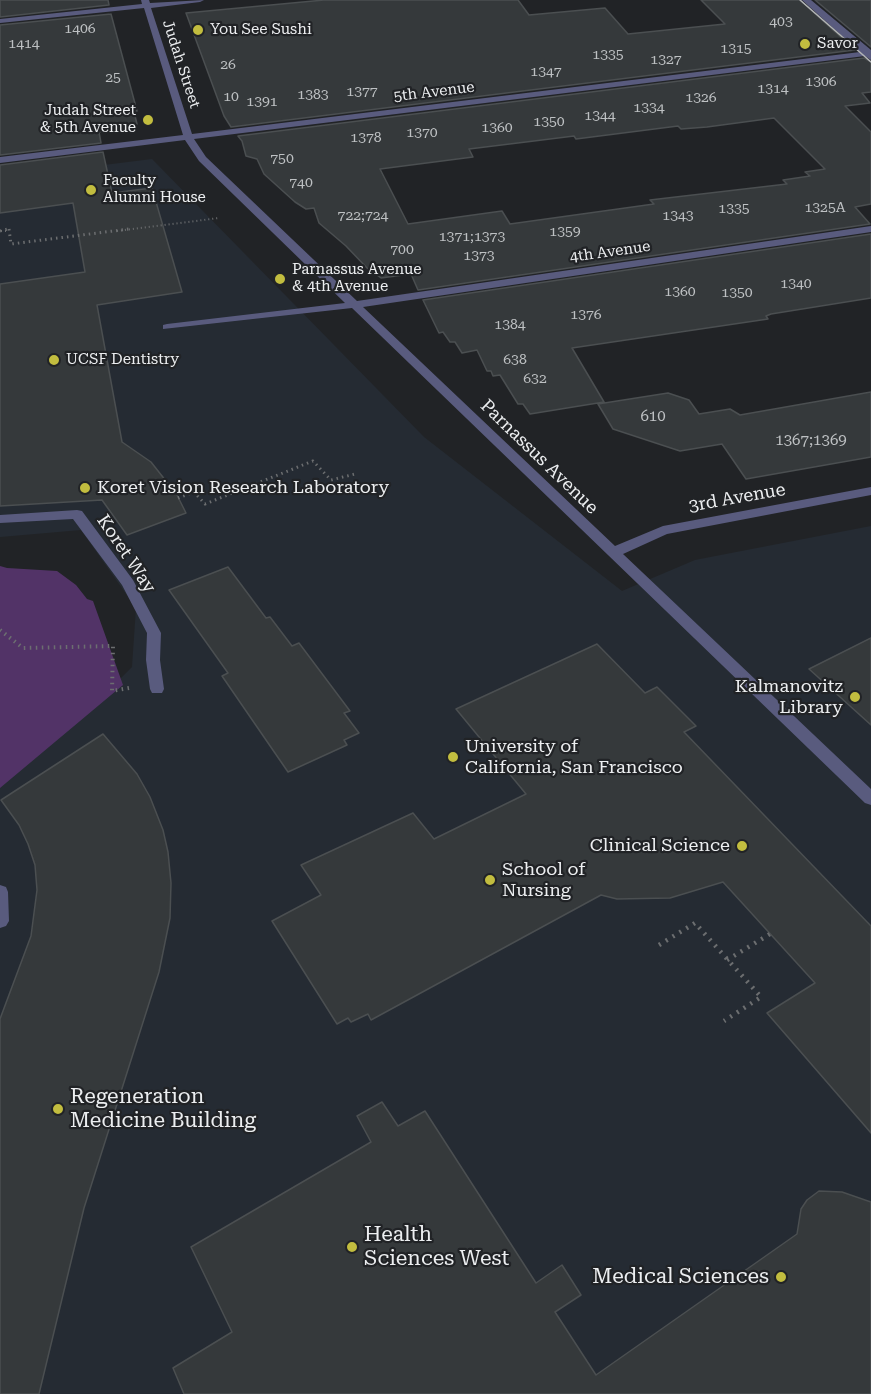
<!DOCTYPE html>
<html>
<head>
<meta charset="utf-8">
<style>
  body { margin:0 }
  canvas { display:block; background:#212326 }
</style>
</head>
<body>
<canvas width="871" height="1394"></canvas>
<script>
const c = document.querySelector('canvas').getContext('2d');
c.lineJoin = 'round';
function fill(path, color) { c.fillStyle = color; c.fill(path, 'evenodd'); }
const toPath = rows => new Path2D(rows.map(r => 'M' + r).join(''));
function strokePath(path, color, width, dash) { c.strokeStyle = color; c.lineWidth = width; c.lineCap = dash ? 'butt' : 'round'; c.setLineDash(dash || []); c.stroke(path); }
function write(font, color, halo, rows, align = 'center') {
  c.font = font + ' "Roboto Serif",serif'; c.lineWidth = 4.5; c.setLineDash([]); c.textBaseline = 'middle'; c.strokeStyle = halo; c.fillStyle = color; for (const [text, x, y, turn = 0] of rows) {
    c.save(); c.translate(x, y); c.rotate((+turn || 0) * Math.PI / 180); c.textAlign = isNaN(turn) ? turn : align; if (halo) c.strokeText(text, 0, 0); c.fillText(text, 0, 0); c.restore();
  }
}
const built = toPath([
  [152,159,424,437,622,591,695,560,871,526,871,1394,0,1394,0,786,72,727,132,667,136,608,81,530,0,537,0,178]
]);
const green = toPath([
  [0,566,7,568,57,571,76,585,87,599,93,601,123,685,0,788]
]);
const building = toPath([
  [0,0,108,0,109,5,0,17,0,0],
  [324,0,518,0,529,15,605,8,628,34,725,24,701,0,800,0,855,50,231,127,224,116,186,13,324,0],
  [815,0,871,0,871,47,815,0],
  [111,14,137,111,134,112,137,124,111,127,112,129,99,132,101,143,0,155,0,25,111,14],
  [864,58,871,62,871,92,862,93,870,103,845,106,871,132,871,204,855,207,870,224,418,290,411,274,381,278,367,268,346,246,319,223,314,208,306,209,295,202,264,174,257,159,246,156,242,141,238,136,864,58],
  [774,118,825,169,805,172,810,176,783,180,787,184,650,200,654,204,510,224,502,211,408,224,380,169,473,157,469,149,534,141,574,136,576,139,678,126,681,129,707,127,774,118],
  [103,152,112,193,152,188,182,292,97,305,122,442,151,462,177,495,186,513,127,535,102,500,0,506,0,284,85,272,73,203,0,213,0,165,103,152],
  [871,234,871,298,771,314,766,316,768,319,572,348,604,402,530,414,523,404,518,404,500,375,493,376,491,371,487,371,477,350,462,353,455,342,450,342,443,332,439,333,423,300,871,234],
  [871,392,871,457,746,479,722,444,680,451,613,429,598,404,668,393,689,400,699,414,730,409,740,415,871,392],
  [228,567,266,618,270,617,292,646,299,643,350,711,344,713,359,733,344,740,347,745,288,772,222,676,228,673,169,590,228,567],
  [871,638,871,725,809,669,871,638],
  [597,644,645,693,657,687,696,726,684,732,871,926,871,1133,767,1013,815,983,723,882,670,898,617,899,601,895,371,1020,368,1014,351,1022,348,1018,337,1024,272,921,321,895,301,865,413,813,434,839,526,794,456,709,597,644],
  [103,734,137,774,150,797,163,830,168,852,171,883,170,918,159,972,84,1208,39,1394,0,1394,0,1019,31,936,37,890,35,865,28,844,19,825,1,800,103,734],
  [382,1102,398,1126,425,1111,536,1283,562,1265,581,1295,555,1312,596,1375,797,1234,801,1209,807,1200,819,1191,842,1192,871,1202,871,1394,184,1394,173,1368,232,1332,191,1247,371,1142,357,1116,382,1102]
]);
const pathFar3 = toPath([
  [1,231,9,231],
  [117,231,219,218]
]);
const pathFar2 = toPath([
  [9,229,11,244,129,229],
  [0,231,8,229],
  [178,498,194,492,205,504,313,461,331,480,355,474]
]);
const pathFar1 = toPath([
  [0,630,23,648,113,646,112,691,129,688]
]);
const path = toPath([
  [659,945,695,923,761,997,724,1021],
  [727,960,770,934]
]);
const minor = toPath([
  [141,0,149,0,150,3,204,0,200,2,151,8,192,134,860,52,802,0,811,0,871,50,871,60,865,56,194,139,206,157,357,301,871,226,871,232,363,307,615,546,663,526,871,487,871,495,667,534,623,554,871,789,871,805,865,803,352,308,163,329,163,325,167,324,345,303,199,161,185,140,0,163,0,157,183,135,144,8,0,23,0,19,142,4,141,0],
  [77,510,82,511,133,580,161,633,160,660,164,689,162,693,152,693,150,689,146,660,147,633,122,585,73,519,0,523,0,515,77,510],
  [0,885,6,887,8,892,9,921,6,926,0,928,0,885]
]);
const tram = toPath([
  [800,0,871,62]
]);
const markers = [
  [198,30,6,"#c2bd3f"],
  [805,44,6,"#c2bd3f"],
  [148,120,6,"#c2bd3f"],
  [91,190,6,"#c2bd3f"],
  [280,279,6,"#c2bd3f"],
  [54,360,6,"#c2bd3f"],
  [85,488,6,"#c2bd3f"],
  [855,697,6,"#c2bd3f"],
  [453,757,6,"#c2bd3f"],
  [742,846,6,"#c2bd3f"],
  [490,880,6,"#c2bd3f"],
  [58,1109,6,"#c2bd3f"],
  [352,1247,6,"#c2bd3f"],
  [781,1277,6,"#c2bd3f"]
];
const farNumbernames = [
  ["403",781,22],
  ["1406",80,29],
  ["1414",24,44],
  ["1315",736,49],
  ["1335",608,55],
  ["1327",666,60],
  ["26",228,65],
  ["1347",546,72],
  ["25",113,78],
  ["1306",821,82],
  ["1314",773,89],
  ["1377",362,92],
  ["1383",313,95],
  ["10",231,97],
  ["1326",701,98],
  ["1391",262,102],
  ["1334",649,108],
  ["1344",600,116],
  ["1350",549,122],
  ["1360",497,128],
  ["1370",422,133],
  ["1378",366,138],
  ["750",282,159],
  ["740",301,183],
  ["1325A",825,208],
  ["1335",734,209],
  ["722;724",363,216],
  ["1343",678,216],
  ["1359",565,232],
  ["1371;1373",472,237],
  ["700",402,250],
  ["1373",479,256],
  ["1340",796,284],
  ["1360",680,292],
  ["1350",737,293],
  ["1376",586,315],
  ["1384",510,325],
  ["638",515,360],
  ["632",535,379]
];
const farPoinames = [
  ["You See Sushi",210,30],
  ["Savor",817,44],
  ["Judah Street",136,111,"right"],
  ["& 5th Avenue",136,128,"right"],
  ["Faculty",103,181],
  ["Alumni House",103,198],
  ["Parnassus Avenue",292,270],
  ["& 4th Avenue",292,287],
  ["UCSF Dentistry",66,360]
];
const farStreetnames = [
  ["Judah Street",181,64,72],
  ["5th Avenue",434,92,-7],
  ["4th Avenue",610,252,-8]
];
const numberNames = [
  ["610",653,417],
  ["1367;1369",811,441]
];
const streetNames = [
  ["Parnassus Avenue",539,457,44],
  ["3rd Avenue",737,498,-10],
  ["Koret Way",126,554,56]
];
const poiNames = [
  ["Koret Vision Research Laboratory",97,488],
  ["Kalmanovitz",843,687,"right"],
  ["Library",843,708,"right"],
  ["University of",465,747],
  ["California, San Francisco",465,768],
  ["Clinical Science",730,846,"right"],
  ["School of",502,870],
  ["Nursing",502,891]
];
const nearPoinames = [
  ["Regeneration",70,1097],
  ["Medicine Building",70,1121],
  ["Health",364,1235],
  ["Sciences West",364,1259],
  ["Medical Sciences",769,1277,"right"]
];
fill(built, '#252b33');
fill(green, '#523367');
fill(building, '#35393b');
strokePath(building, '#4b4f51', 1.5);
strokePath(pathFar3, '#6c6e70', 2, [1, 3]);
strokePath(pathFar2, '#6c6e70', 3, [1.5, 4]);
strokePath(pathFar1, '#6c6e70', 4, [1.5, 4.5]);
strokePath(path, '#6c6e70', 4.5, [2, 6]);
fill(minor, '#595b7e');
strokePath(tram, '#b2b4b6', 1.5);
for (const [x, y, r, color] of markers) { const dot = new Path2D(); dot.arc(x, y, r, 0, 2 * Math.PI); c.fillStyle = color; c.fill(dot); strokePath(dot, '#212326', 2); }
write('14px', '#bec1c3', null, farNumbernames);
write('15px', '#eceef0', '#212326', farPoinames, 'left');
write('15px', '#eceef0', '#212326', farStreetnames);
write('15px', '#bec1c3', null, numberNames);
write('18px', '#eceef0', '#212326', streetNames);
write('18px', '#eceef0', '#212326', poiNames, 'left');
write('21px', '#eceef0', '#212326', nearPoinames, 'left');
</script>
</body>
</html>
